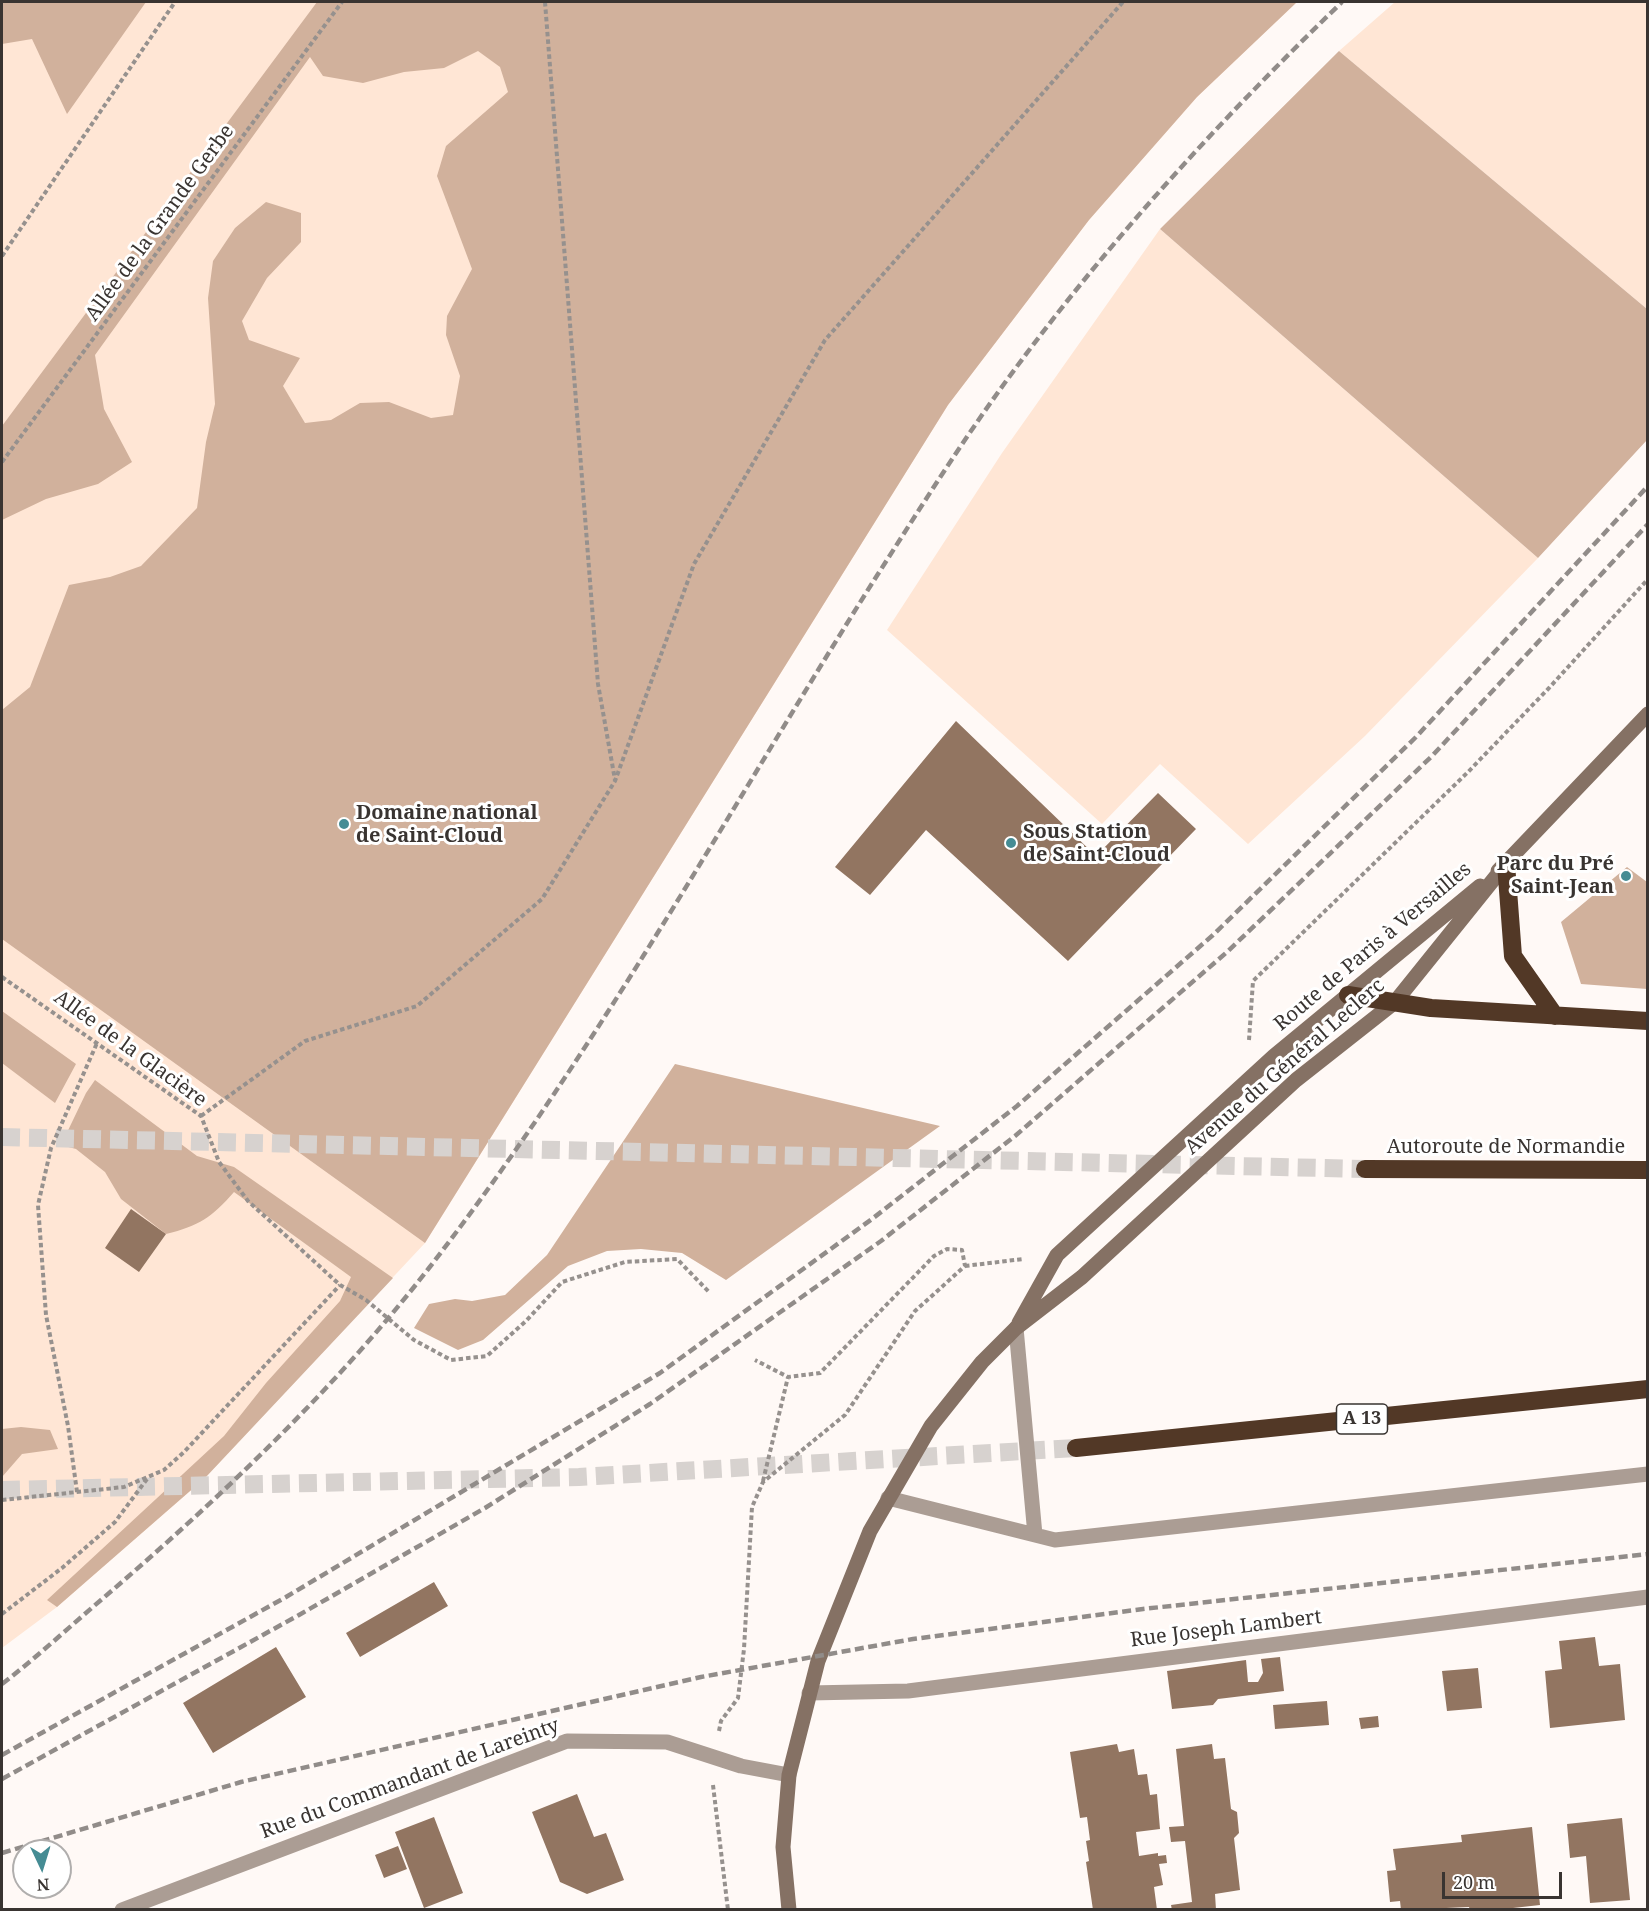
<!DOCTYPE html>
<html>
<head>
<meta charset="utf-8">
<style>
  body { margin:0 }
  #map { position:relative; width:1649px; height:1911px; overflow:hidden; background:#fff9f6; font-family:"Noto Serif",serif }
  canvas { display:block }
  .frame { position:absolute; inset:0; border:3px solid #393431; pointer-events:none }
  .north { position:absolute; left:12px; top:1839px; width:60px; height:60px; box-sizing:border-box; background:#fff; border:2px solid #b0aead; border-radius:50%; rotate:176deg; font-size:16px; font-weight:700; line-height:24px; text-align:center; color:#393431 }
  .north::after { content:''; display:block; margin:auto; width:21px; height:27px; background:#458c94; clip-path:polygon(50% 0,100% 100%,50% 72%,0 100%) }
  .scale { position:absolute; left:1442px; top:1872px; width:120px; height:27px; box-sizing:border-box; border:3px solid #393431; border-top:0; padding-left:8px; font-size:18px; line-height:21px; white-space:nowrap; color:#393431; -webkit-text-stroke:4px #fff; paint-order:stroke }
</style>
</head>
<body>
<div id="map">
<canvas width="1649" height="1911"></canvas>
<div class="frame"></div>
<div class="north">N</div>
<div class="scale">20 m</div>
</div>
<script>
const ctx = document.querySelector('canvas').getContext('2d');
ctx.lineJoin = 'round';
function fill(path, color) {
  ctx.fillStyle = color;
  ctx.fill(path, 'evenodd');
}
function strokePath(path, color, width, dash) {
  ctx.strokeStyle = color;
  ctx.lineWidth = width;
  ctx.lineCap = dash ? 'butt' : 'round';
  ctx.setLineDash(dash || []);
  ctx.stroke(path);
}
function label(font, color, halo, rows, align = 'center') {
  ctx.font = font + ' "Noto Serif",serif';
  ctx.lineWidth = 6;
  ctx.setLineDash([]);
  ctx.textBaseline = 'middle';
  ctx.strokeStyle = halo;
  ctx.fillStyle = color;
  for (const [text, x, y, turn = 0] of rows) {
    ctx.save();
    ctx.translate(x, y);
    ctx.rotate((+turn || 0) * Math.PI / 180);
    ctx.textAlign = isNaN(turn) ? turn : align;
    if (halo) ctx.strokeText(text, 0, 0);
    ctx.fillText(text, 0, 0);
    ctx.restore();
  }
}
fill(new Path2D(`
  M2,2h1295l-100,95 -108,123 -141,185 -523,838 -220,235 -148,129 -55,41z
  M1395,2h252v307l-308,-258z
  M1160,229l378,329 -173,178 -117,108 -88,-80 -58,60 -215,-194 115,-177z`), '#ffe6d5');
fill(new Path2D(`
  M2,2h144l-79,112 -35,-75 -30,5z
  M317,2h980l-100,95 -108,123 -141,185 -523,838 -423,-304v-229l28,-23 39,-102 41,-8 31,-11 56,-58 9,-66 9,-38 -7,-106 5,-37 22,-33 31,-26 35,11v29l-34,36 -25,43 7,19 51,18 -17,28 22,37 26,-3 29,-17 29,-1 42,16 22,-3 7,-39 -14,-41 1,-19 25,-47 -35,-93 9,-30 62,-54 -8,-25 -22,-16 -34,17 -40,4 -41,11 -40,-7 -13,-19 -215,298 9,54 28,53 -34,22 -52,15 -44,21v-94z
  M1339,51l308,258v131l-109,118 -378,-329z
  M1627,867l20,15v107l-66,-5 -20,-62z
  M2,1011l74,53 -21,39 -53,-40z
  M675,1064l265,62 -214,154 -44,-27 -41,-4 -34,2 -39,15 -85,74 -25,10 -44,-22 15,-24 26,-5 17,2 33,-6 42,-40z
  M95,1080l102,76 37,11 159,111 -188,200 -148,129 -10,-7 177,-164 42,-53 74,-82 11,-24 -117,-85c-22,25 -35,34 -68,42l-45,-35 -16,-27 -29,-23 -15,-4 25,-52z
  M21,1427l29,3 8,19 -36,5 -20,23v-48z`), '#d1b19c');
fill(new Path2D(`
  M956,721l140,135 62,-63 38,36 -128,132 -142,-131 -56,65 -35,-28z
  M131,1209l35,25 -27,38 -34,-24z
  M434,1582l14,24 -88,51 -14,-24z
  M1595,1637l4,29 21,-2 5,56 -75,8 -5,-57 17,-2 -3,-28z
  M276,1647l30,50 -93,56 -30,-50z
  M1280,1657l4,34 -66,8 -5,6 -41,4 -5,-38 79,-11 2,22h10l5,-9 -2,-14z
  M1478,1668l4,40 -35,3 -5,-40z
  M1327,1701l2,24 -54,4 -2,-24z
  M1378,1716l1,11 -18,2 -2,-11z
  M1117,1744l2,8 15,-3 4,26 9,-1 3,21 7,-1 3,35 -24,3 3,24 19,-3v3l8,-1 1,8 -8,1 4,21 -9,2 3,23h-64l-7,-48 3,-1 -3,-20 4,-1 -3,-23 -7,1 -10,-66z
  M1212,1744l2,15 11,-1 6,51 6,3 2,21 -5,5 6,52 -25,4 1,16h-44l-1,-5 21,-3 -7,-61 -14,1 -2,-15 15,-1 -8,-77z
  M577,1794l17,43 12,-4 18,47 -37,14 -27,-12 -28,-70z
  M434,1817l29,76 -39,15 -29,-76z
  M1622,1818l8,82 -40,3 -4,-47 -16,2 -3,-34z
  M1532,1827l8,78 -45,5h-25l-1,-3 -68,3 -1,-9 -10,1 -3,-31 9,-1 -3,-21 69,-7 -1,-7z
  M398,1846l9,23 -23,9 -9,-23z`), '#927561');
strokePath(new Path2D(`
  M2,1137l1363,32
  M2,1490l577,-13 497,-29`), '#d7d2cf', 18, [18, 9]);
strokePath(new Path2D(`
  M545,2l53,682 17,96
  M2,256l173,-254
  M2,462l340,-460
  M2,977l199,139 18,46 29,39 92,84 26,15 48,40 37,20 36,-4 39,-35 36,-39 63,-20 52,-3 32,33
  M1249,1040l4,-59 215,-209 81,-84 99,-109
  M201,1116l104,-75 112,-35 125,-107 73,-118 79,-217 131,-224 298,-338
  M965,1266l58,-7
  M763,1481l25,-104
  M77,1492l-9,-66 -22,-111 -8,-110 13,-57 46,-105
  M2,1500l122,-13 40,-17 20,-18 156,-167
  M2,1614l60,-46 53,-46 32,-43
  M719,1731l2,-10 17,-23 6,-49 8,-142 11,-25 82,-67 70,-104 50,-45 -3,-16 -15,-1 -13,7 -114,117 -32,4 -33,-17
  M713,1785l15,125`), '#96918e', 4, [4.5, 3]);
strokePath(new Path2D(`
  M1016,1328l19,207
  M888,1498l167,42 593,-66`), '#ab9d94', 15);
strokePath(new Path2D(`
  M809,1693l99,-2 740,-94
  M122,1910l445,-169 100,1 74,24 48,9`), '#ab9d94', 15);
strokePath(new Path2D(`
  M1498,871l150,-157
  M1019,1323l38,-68 217,-199 206,-170
  M789,1910l-6,-63 6,-72 29,-114 52,-130 61,-105 51,-64 34,-34 66,-51 214,-197 99,-78 111,-138`), '#857164', 15);
strokePath(new Path2D(`
  M1506,864l7,92 42,60
  M1348,995l83,13 217,13
  M1365,1169l283,1
  M1076,1448l572,-59`), '#523826', 18);
strokePath(new Path2D(`
  M2,1684c34,-26 66,-56 99,-84 118,-101 233,-210 328,-332 169,-218 302,-462 449,-694 41,-64 81,-128 126,-190 101,-139 215,-263 338,-382
  M2,1755l284,-158 374,-224 212,-154 145,-113 196,-171 203,-198 232,-251
  M2,1779l297,-164 186,-107 165,-104 231,-163 134,-105 212,-184 205,-196 216,-232
  M2,1853l239,-71 460,-105 212,-38 230,-30 505,-55`), '#918c89', 4.5, [9, 4.5]);
for (const [x, y, r, color] of [
  [344,824,6,"#458c94"],
  [1011,843,6,"#458c94"],
  [1626,876,6,"#458c94"]
]) {
  const dot = new Path2D();
  dot.arc(x, y, r, 0, 2 * Math.PI);
  ctx.fillStyle = color;
  ctx.fill(dot);
  strokePath(dot, '#fff', 2);
}
for (const [x, y, w] of [
  [1362,1419,51]
]) {
  const box = new Path2D();
  box.roundRect(x - w / 2, y - 15, w, 30, 4.5);
  ctx.fillStyle = '#fff';
  ctx.fill(box);
  strokePath(box, '#393431', 1.5);
}
label('bold 18px', '#393431', null, [
  ["A 13",1362,1419]
]);
label('20px', '#393431', '#fff', [
  ["Allée de la Grande Gerbe",160,223,-54],
  ["Route de Paris à Versailles",1373,947,-40],
  ["Allée de la Glacière",130,1049,36],
  ["Avenue du Général Leclerc",1285,1067,-41],
  ["Autoroute de Normandie",1506,1147],
  ["Rue Joseph Lambert",1226,1629,-7],
  ["Rue du Commandant de Lareinty",410,1779,-20]
]);
label('bold 20px', '#393431', '#fff', [
  ["Domaine national",356,813],
  ["de Saint-Cloud",356,836],
  ["Sous Station",1023,832],
  ["de Saint-Cloud",1023,855],
  ["Parc du Pré",1614,864,"right"],
  ["Saint-Jean",1614,887,"right"]
], 'left');
</script>
</body>
</html>
